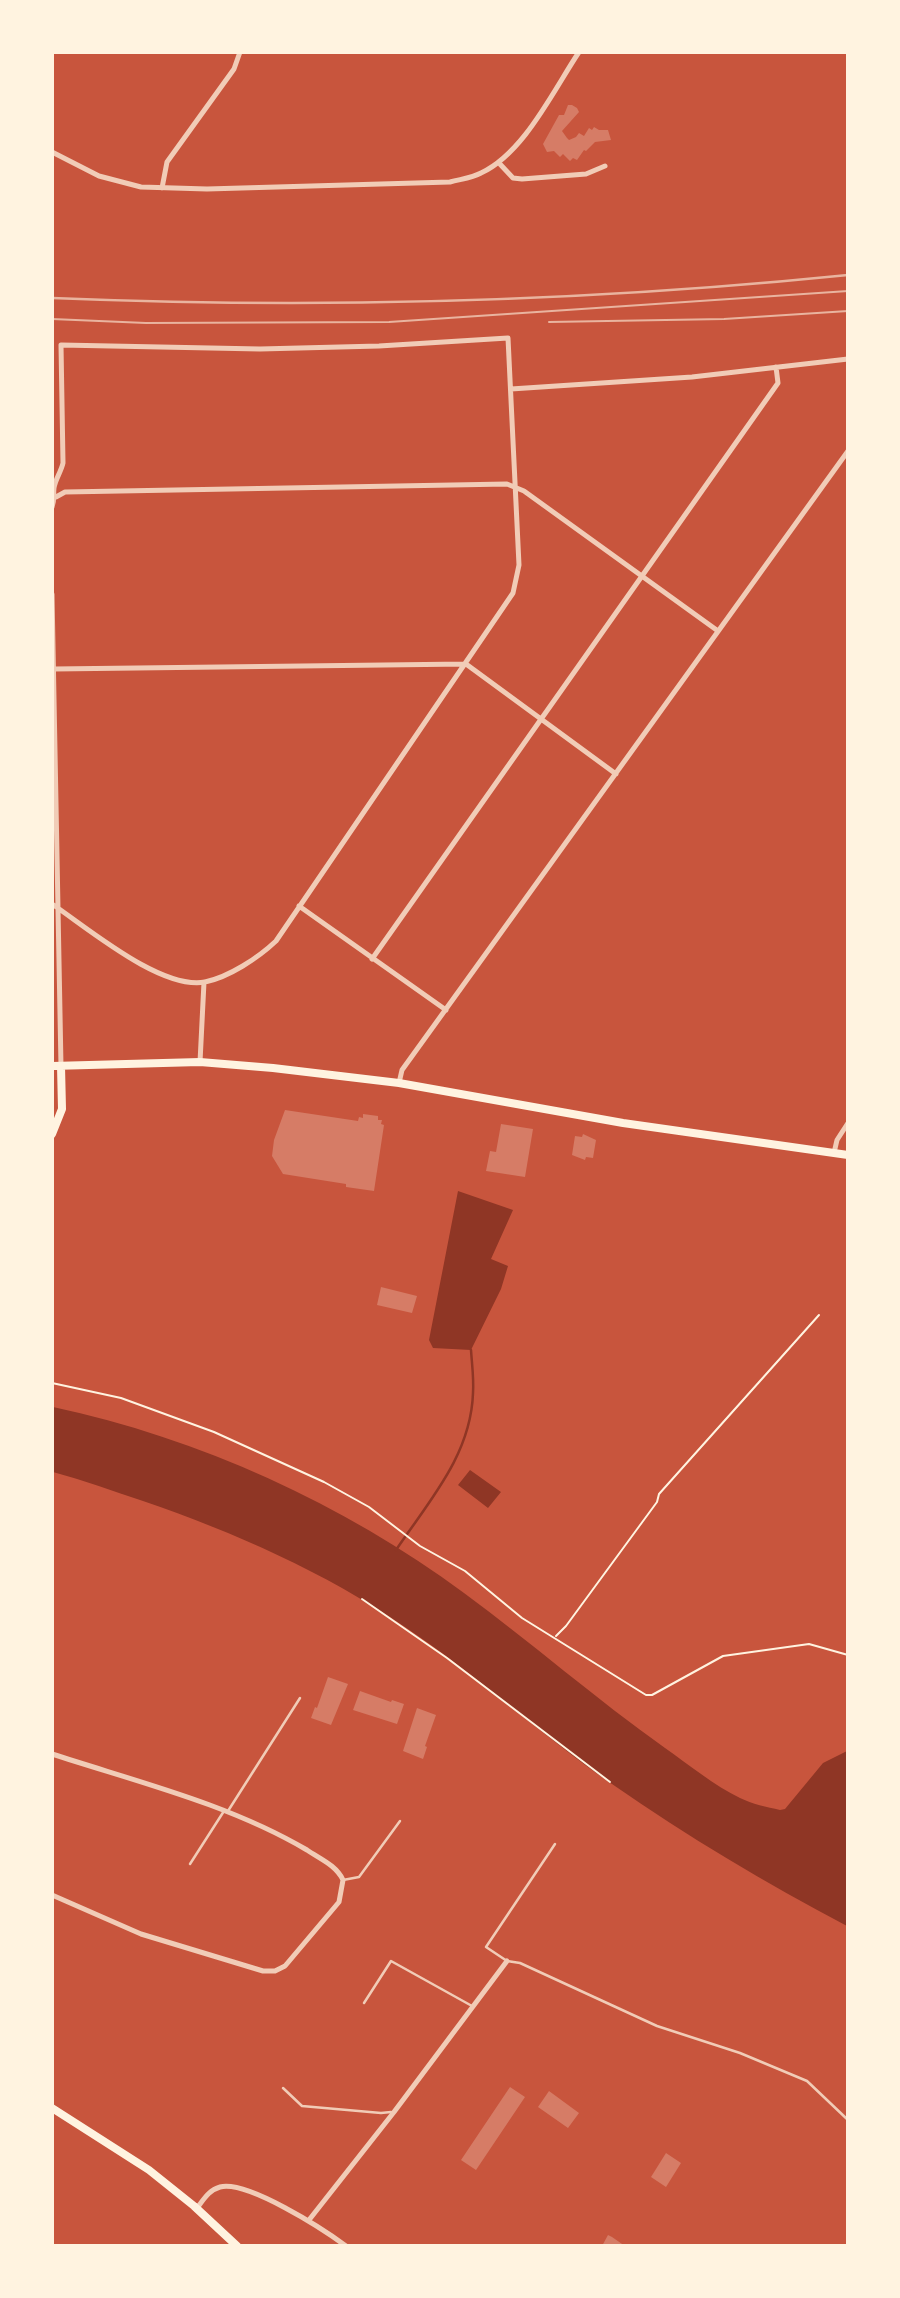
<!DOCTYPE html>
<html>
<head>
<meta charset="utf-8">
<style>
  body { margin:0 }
  #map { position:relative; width:900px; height:2298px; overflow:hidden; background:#c8553d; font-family:Poppins,sans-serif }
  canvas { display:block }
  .frame { position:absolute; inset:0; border:54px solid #fff3e0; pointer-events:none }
</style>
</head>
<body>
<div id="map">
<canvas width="900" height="2298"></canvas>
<div class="frame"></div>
</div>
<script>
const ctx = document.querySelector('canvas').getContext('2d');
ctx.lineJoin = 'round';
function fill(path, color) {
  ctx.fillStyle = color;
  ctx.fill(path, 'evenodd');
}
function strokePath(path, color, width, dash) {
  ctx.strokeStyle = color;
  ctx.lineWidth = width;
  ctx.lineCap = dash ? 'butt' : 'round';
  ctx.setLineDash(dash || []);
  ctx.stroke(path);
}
fill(new Path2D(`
  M458,1191l55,19 -22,49 17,7 -7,23 -30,61 -38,-2 -4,-8z
  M53,1407c146,31 291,97 411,186 68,50 132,106 201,155 23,16 50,38 75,50 12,6 27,9 40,12l5,-1 38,-46 24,-12v175c-81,-43 -159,-89 -235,-142 -71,-49 -135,-109 -207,-157 -81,-55 -169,-94 -262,-126 -30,-10 -60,-21 -90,-29z
  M470,1470l31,22 -13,16 -30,-23z`), '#8f3625');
strokePath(new Path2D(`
  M396,1550c33,-49 75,-95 77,-157 1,-14 -1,-28 -2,-43`), '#8f3625', 2.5);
fill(new Path2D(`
  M568,105h4l5,3 2,4 -17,19 5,7 2,2 7,-3 3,-4 5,3 5,-8 3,2 2,-3 5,3h9l3,10 -16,2 -9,9 -2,-1 -7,10 -4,-2 -3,3 -7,-7 -3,3 -6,-6 -7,1 -4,-8 16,-29h5z
  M285,1110l73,11 1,-4 4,1v-4l15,2v4h4l-1,4 3,1 -10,66 -28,-4v-3l-63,-10 -11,-18 2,-16z
  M501,1124l32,5 -8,48 -39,-6 4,-20 6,1z
  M583,1134l13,6 -3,18 -7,-1 -1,3 -13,-5 3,-19 7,1z
  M381,1287l36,9 -5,17 -35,-8z
  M328,1677l20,7 -17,41 -20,-7 4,-11 2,1z
  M360,1691l31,11 1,-2 12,4 -7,20 -44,-14z
  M417,1708l19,7 -11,31 2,1 -4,12 -20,-8z
  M510,2087l15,10 -49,73 -15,-10z
  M549,2091l30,22 -11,15 -30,-21z
  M666,2153l15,10 -15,24 -15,-10z
  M608,2235l4,2 13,9h-23z`), '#d67c66');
strokePath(new Path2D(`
  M52,1383l69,15 93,34 110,50 45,25 51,39 45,25 57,47 124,77h6l71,-39 86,-12 39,11
  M362,1599l85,59 163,124
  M556,1636l10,-10 91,-124 2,-8 160,-179`), '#fff3e0', 2);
strokePath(new Path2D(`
  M228,1811l72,-113
  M555,1844l-69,103 21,14 13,2 137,63 83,27 67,28 41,39
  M190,1864l34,-53
  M343,1880l16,-3 41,-56
  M364,2003l27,-42 81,45
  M283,2088l19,18 79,7 10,-1`), '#f1ccb7', 2.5);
strokePath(new Path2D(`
  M52,152l47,24 42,11 66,2 243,-7c11,-3 22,-4 31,-9 43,-20 72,-82 98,-121
  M499,163l14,15 9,1 64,-5 19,-8
  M162,188l5,-26 67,-93 6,-17
  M511,389l181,-12 156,-18
  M56,497l9,-5 442,-8 17,7 194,140
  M52,507c3,-8 1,-12 2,-19 1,-8 7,-16 9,-25l-2,-118 199,4 119,-3 129,-8 11,227 -6,28 -237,348c-18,17 -47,36 -71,41 -44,8 -116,-53 -153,-78
  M52,594l9,472
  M54,669l412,-5 150,110
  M299,906l147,104
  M372,959l406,-576 -2,-16
  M200,1062l4,-80
  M399,1083l3,-13 446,-619
  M834,1153l3,-13 11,-17
  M52,1754c86,28 177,50 255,96 13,9 29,15 36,30l-4,22 -54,64 -10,5h-12l-122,-37 -89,-39
  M197,2208c7,-9 12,-18 23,-21 27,-7 103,42 126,59
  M309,2220l85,-108 113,-151`), '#f1ccb7', 5);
strokePath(new Path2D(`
  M52,1066l148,-4 73,6 126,15 224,40 225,32
  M52,1134l10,-25 -1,-43
  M52,2108l97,62 45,36 43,40`), '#fff3e0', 8);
strokePath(new Path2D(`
  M52,319l94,4 243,-1 459,-31
  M549,322l175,-3 124,-8`), '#e9b49f', 2);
strokePath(new Path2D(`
  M52,298c266,11 531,4 796,-23`), '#e9b49f', 2.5);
</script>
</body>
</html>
